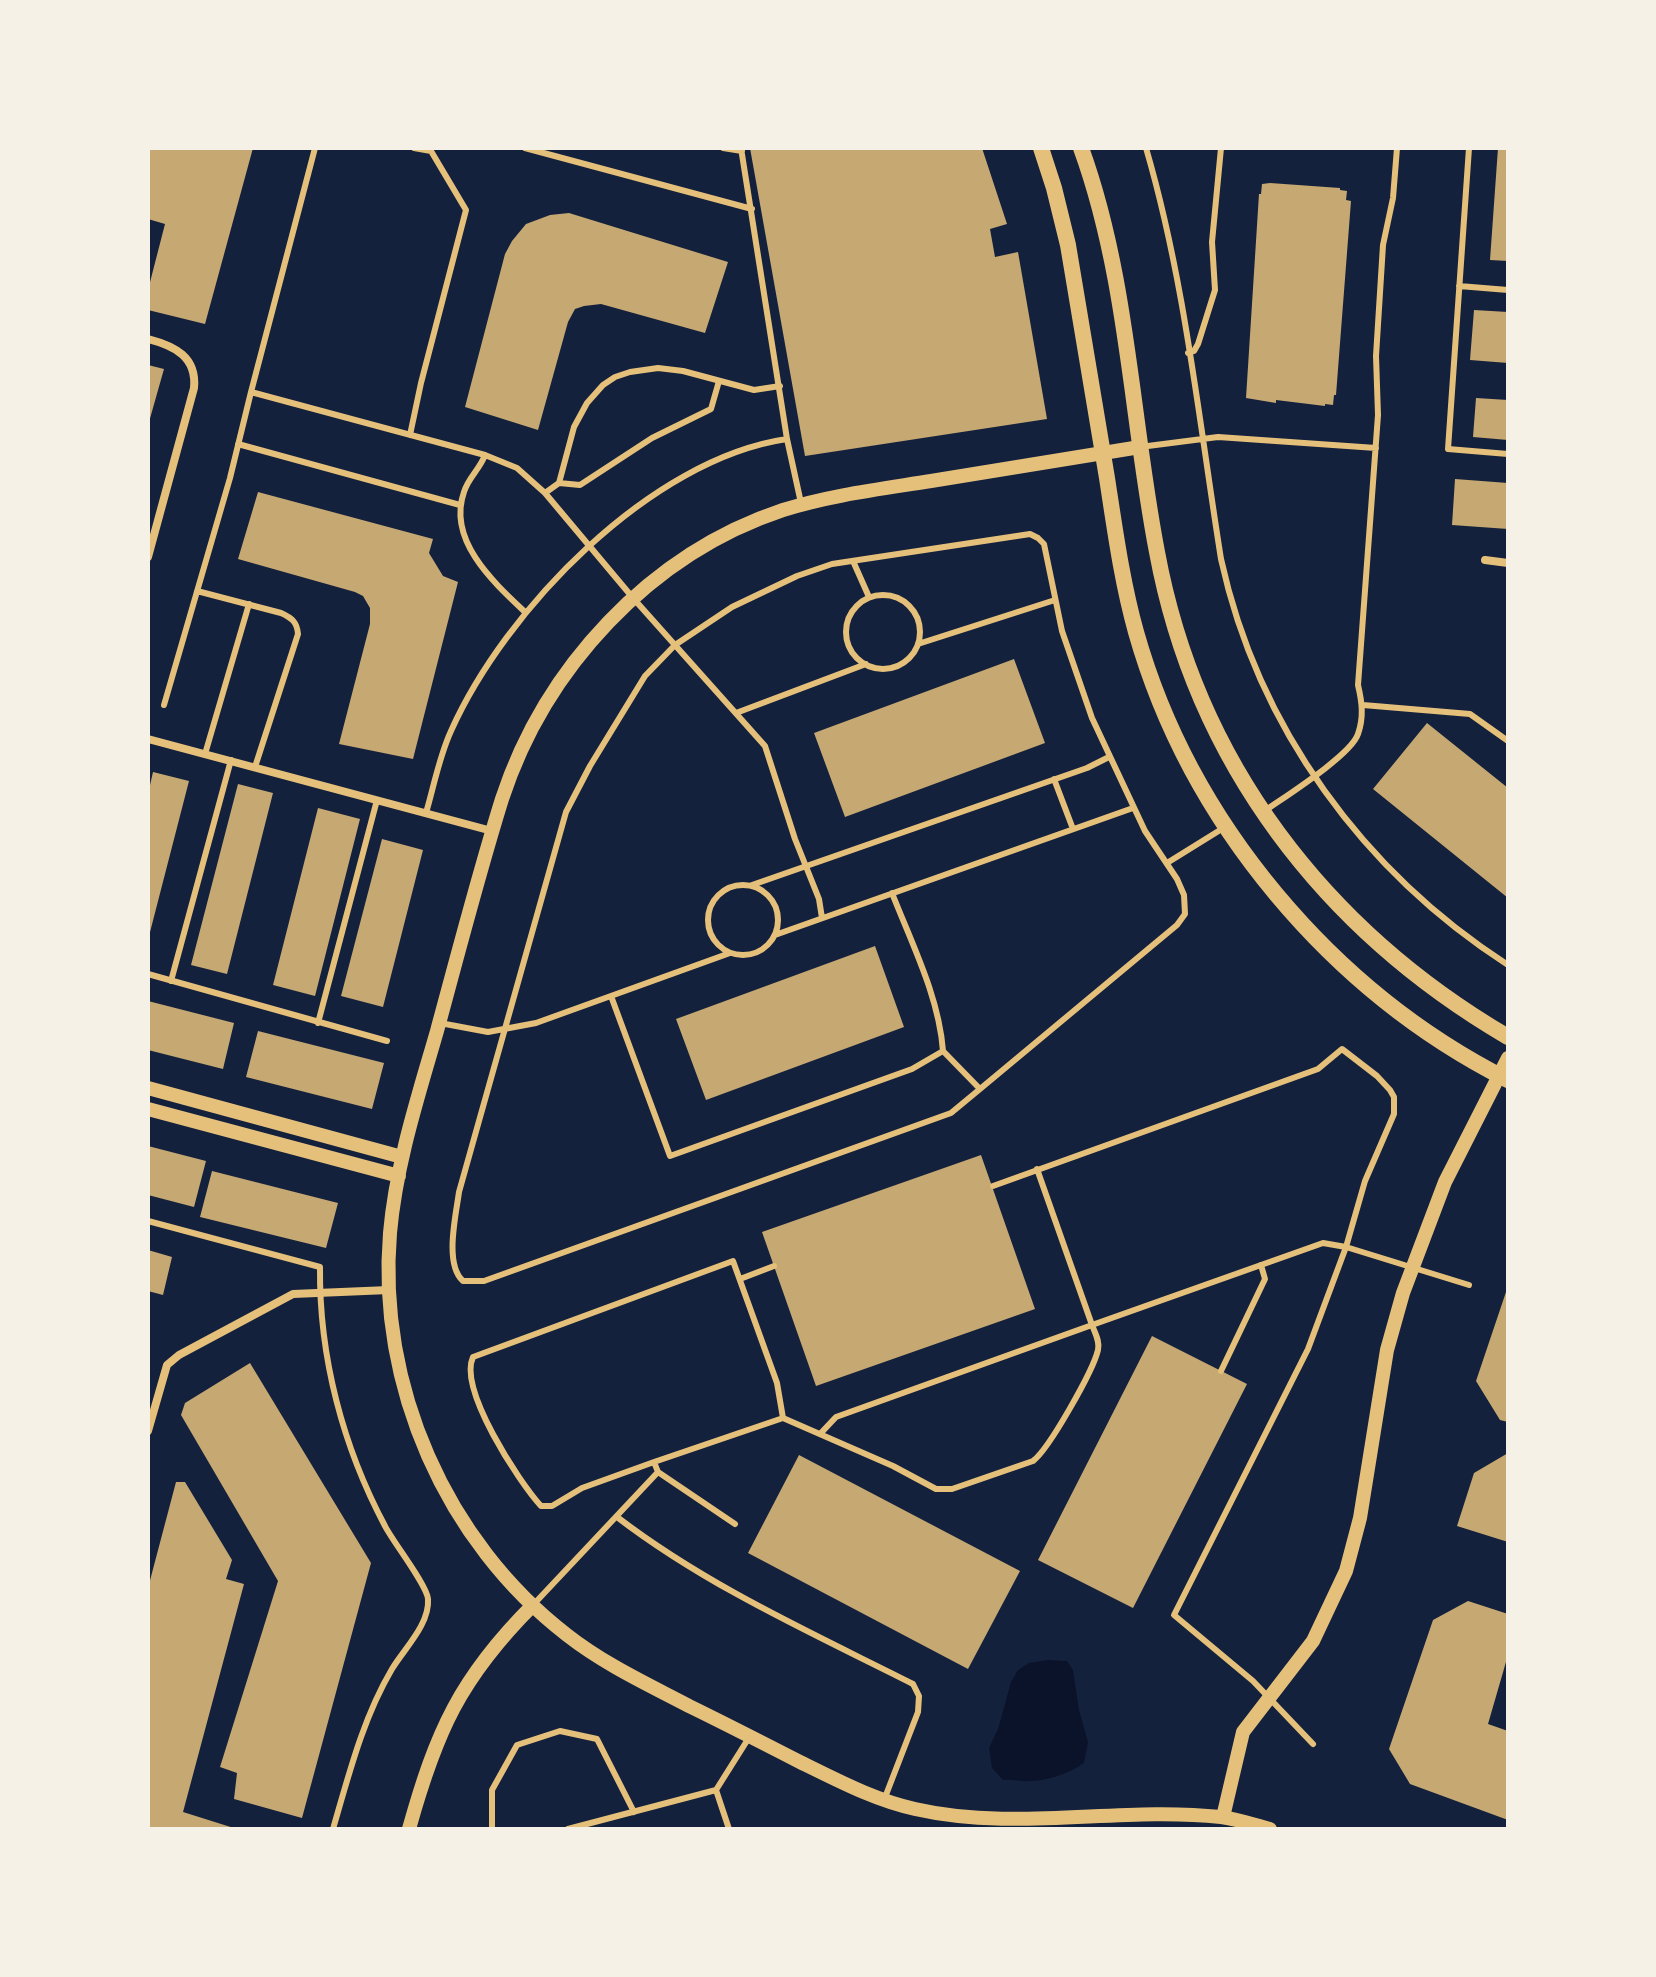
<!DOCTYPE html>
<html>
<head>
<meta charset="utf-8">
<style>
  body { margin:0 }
  #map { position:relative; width:1656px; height:1977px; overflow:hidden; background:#14213d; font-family:Helvetica,sans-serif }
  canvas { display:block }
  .frame { position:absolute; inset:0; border:150px solid #f6f1e7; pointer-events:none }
</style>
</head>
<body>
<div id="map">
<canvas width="1656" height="1977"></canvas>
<div class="frame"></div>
</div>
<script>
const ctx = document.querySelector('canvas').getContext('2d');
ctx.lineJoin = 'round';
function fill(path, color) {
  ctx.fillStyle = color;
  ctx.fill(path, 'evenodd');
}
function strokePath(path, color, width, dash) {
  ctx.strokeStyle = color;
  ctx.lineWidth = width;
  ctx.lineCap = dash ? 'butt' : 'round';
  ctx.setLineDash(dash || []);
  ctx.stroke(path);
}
fill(new Path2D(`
  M1048,1660l19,1 6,9 6,40 9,32 -4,21c-14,10 -36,18 -55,18 -8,1 -17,-2 -26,-1l-11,-12 -3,-20 9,-19 13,-47 7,-12 11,-7z`), '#0b132b');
fill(new Path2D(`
  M148,148h105l-48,176 -57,-14v-20l17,-66 -17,-5z
  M750,148h232l25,76 -17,5 5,28 23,-5 29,167 -242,37z
  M1498,148h10v113l-18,-1z
  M1270,183l70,5v2l7,1 -1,9 5,1 -15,194h-2l-1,10 -8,-1v2l-49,-6v3l-30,-5 13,-204h2l1,-10z
  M569,213l159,49 -23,71 -104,-29 -17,2 -9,3 -7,13 -30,108 -73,-23 40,-153 7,-13 14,-17 24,-9z
  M1474,310l34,2v51l-38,-3z
  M148,365l16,4 -15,53h-1z
  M1476,398l32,2v40l-35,-3z
  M1455,479l53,4v46l-56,-4z
  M258,492l175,47 -4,14 14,23 15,6 -45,177 -74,-15 31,-120v-16l-7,-12 -8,-4 -117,-33z
  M1014,659l31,84 -200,74 -31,-84z
  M1427,723l81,65v110l-135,-109z
  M153,772l36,9 -40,155 -1,-142z
  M238,784l35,9 -46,181 -36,-9z
  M318,808l42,11 -45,177 -42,-11z
  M382,839l41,11 -40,157 -42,-11z
  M875,946l29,81 -198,73 -30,-81z
  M148,1001l86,22 -11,46 -75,-19z
  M258,1031l126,32 -12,46 -126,-32z
  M148,1146l58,15 -12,46 -46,-12z
  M981,1155l54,154 -219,77 -54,-154z
  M212,1171l126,32 -12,45 -126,-31z
  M148,1250l24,7 -9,38 -15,-4z
  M1507,1289h1v133l-8,-2 -24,-39z
  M1152,1336l95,48 -114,224 -95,-48z
  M250,1363l121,200 -69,255 -68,-19 3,-26 -17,-6 58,-186 -97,-166 4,-12z
  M1508,1453v89l-51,-16 17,-53z
  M799,1455l221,116 -52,98 -220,-116z
  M176,1482h9l47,78 -6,19 18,5 -61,228 54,17h-89v-241z
  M1468,1601l40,13v41l-20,69 20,7v89l-98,-36 -21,-35 44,-129z`), '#c6a872');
strokePath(new Path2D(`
  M315,148l-64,244 234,63
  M525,148l227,61
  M723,148l19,3
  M741,148l46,291 14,64
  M1146,148c39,133 53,274 75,411 37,169 143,313 287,406
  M1469,148l-21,301 60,5
  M1459,286l49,4
  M1188,353l6,-2 4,-7 17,-54 -3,-48 9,-94
  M410,435l11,-52 45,-173 -35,-59 -17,-3
  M238,444l222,61
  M1140,447l78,-10 158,11
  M559,483l21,2 72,-47 59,-29 8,-28
  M545,493l14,-10 15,-56 13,-24 16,-18 12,-8 15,-5 28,-4 25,3 71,19 26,-4
  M853,561l16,36
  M197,591l84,22c11,5 16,9 17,21l-43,133
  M846 632a37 37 0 1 1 74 0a37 37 0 1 1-74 0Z
  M525,612c-32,-30 -78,-72 -61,-120 4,-14 16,-23 21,-37l32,13 28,25 88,105 132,148 30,93 24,60 3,19
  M918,644l137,-44
  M164,705l66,-227 21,-86
  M1363,705l107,9 38,27
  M736,713l130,-49
  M205,754l44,-150
  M1054,779l19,50
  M1266,810c20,-14 85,-55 92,-76 6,-17 4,-32 0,-49l20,-270 -2,-59 7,-111 10,-47 4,-50
  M426,813c8,-27 13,-56 25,-82 54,-121 199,-272 336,-292
  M1167,863l58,-36
  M708 920a35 35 0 1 1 70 0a35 35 0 1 1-70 0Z
  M752,885l335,-117 22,-11
  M775,935l358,-127
  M148,974l239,67
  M171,981l60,-221
  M611,996l59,160 242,-87 31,-18c-4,-54 -31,-107 -51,-158
  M318,1023l59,-223
  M440,1023l48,9 48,-9 194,-70
  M943,1051l37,38 197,-164 8,-11 -1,-19 -7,-16 -32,-48 -53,-113 -30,-87 -18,-87 -6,-6 -8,-4 -198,30 -35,12 -65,31 -57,38 -30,31 -55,90 -24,46 -107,380c-3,23 -15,72 4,89h21l467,-168 29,-24
  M1037,1169l55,156 231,-82 23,4 123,38
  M993,1186l325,-117 24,-20 35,27 13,14 4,7v17l-29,67 -19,66 -38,102 -134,266 79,66 60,63
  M148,1221l172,46c-1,90 23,180 65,259 8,16 42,59 43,73 2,25 -24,50 -36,70 -29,49 -43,105 -59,160
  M740,1279l34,-13
  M1221,1371l44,-92 -4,-14
  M654,1462l-72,26 -30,18h-11c-22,-24 -83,-117 -68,-149l260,-96 44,122 6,35
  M658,1472l77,52
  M617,1517c90,69 195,116 296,167l6,12 -1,16 -34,88
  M533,1605l125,-133 -4,-10 129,-44 110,48 43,23h16l81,-28c16,-12 60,-90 65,-111 2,-9 -3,-17 -6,-25l-256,92 -15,16
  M716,1790l13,39
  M492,1829v-39l25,-45 43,-14 37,8 37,73
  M568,1829l148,-39 34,-54`), '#e5c07b', 6);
strokePath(new Path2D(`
  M148,339c27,7 49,18 46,49l-46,169
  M1485,560l23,3
  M148,739l344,92
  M148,1431l19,-66 12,-10 114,-61 96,-4`), '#e5c07b', 8);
strokePath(new Path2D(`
  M1140,447c-70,11 -139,23 -209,34 -50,8 -100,14 -148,29 -133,44 -238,158 -281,289 -24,77 -44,155 -65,232 -19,66 -41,133 -47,202 -13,152 56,309 177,402 37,29 80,49 122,71 37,18 74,37 111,56 37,18 74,38 115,47 101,23 204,-3 306,8 16,2 33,8 49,12
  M148,1088l254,69
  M148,1109l251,67
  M1223,1817l20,-85 70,-91 33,-70 14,-53 27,-168 16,-57 42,-111 63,-124
  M409,1829c27,-97 51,-151 124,-224`), '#e5c07b', 14);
strokePath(new Path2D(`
  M1041,148l13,40 14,57c13,78 26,155 39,233 8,52 15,104 29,154 54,191 196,359 372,448
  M1081,148c47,129 50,270 76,404 39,211 168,378 351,485`), '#e5c07b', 16);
</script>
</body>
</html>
